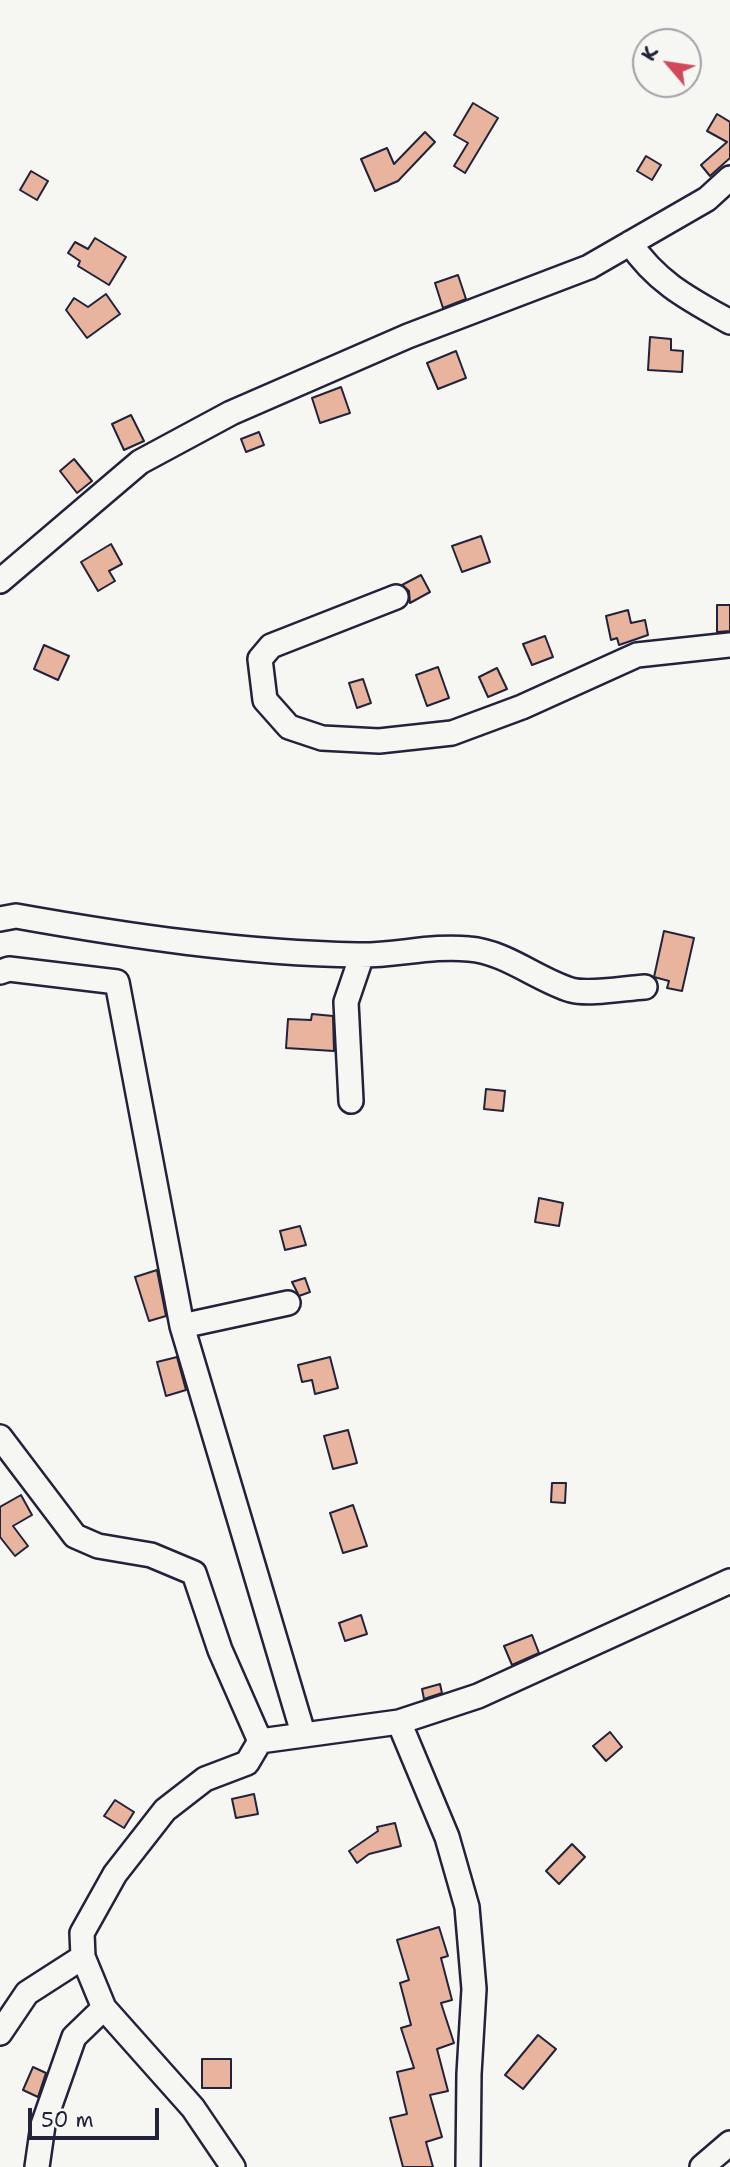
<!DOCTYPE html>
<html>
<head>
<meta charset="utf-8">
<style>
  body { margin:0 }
  #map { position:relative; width:730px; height:2167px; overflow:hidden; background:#f6f6f2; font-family:"Shantell Sans",sans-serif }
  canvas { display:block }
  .north { position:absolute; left:632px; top:28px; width:70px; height:70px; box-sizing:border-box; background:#f6f6f2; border:2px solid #a1a1a9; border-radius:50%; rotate:299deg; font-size:19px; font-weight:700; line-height:28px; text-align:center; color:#22223b }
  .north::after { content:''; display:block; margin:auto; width:24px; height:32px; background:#d1495b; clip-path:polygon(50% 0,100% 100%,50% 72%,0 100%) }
  .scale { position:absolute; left:28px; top:2108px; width:131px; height:32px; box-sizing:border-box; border:4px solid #22223b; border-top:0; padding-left:9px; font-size:21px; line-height:24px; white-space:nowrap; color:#22223b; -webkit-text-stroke:5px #f6f6f2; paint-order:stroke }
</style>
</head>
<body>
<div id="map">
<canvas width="730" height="2167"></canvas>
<div class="north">K</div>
<div class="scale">50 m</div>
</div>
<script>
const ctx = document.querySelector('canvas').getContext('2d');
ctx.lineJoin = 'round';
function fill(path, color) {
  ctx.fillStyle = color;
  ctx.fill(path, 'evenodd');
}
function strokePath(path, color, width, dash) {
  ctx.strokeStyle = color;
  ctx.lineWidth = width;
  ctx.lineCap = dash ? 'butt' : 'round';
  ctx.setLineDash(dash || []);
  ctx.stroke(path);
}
const building = new Path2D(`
  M473,103l25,15 -33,55 -11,-7 14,-23 -14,-8z
  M717,114l13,8v36l-20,18 -9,-11 26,-23 -20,-11z
  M425,132l10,10 -37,39 -23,10 -14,-32 26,-11 7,16z
  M646,156l15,9 -9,15 -15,-9z
  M31,171l17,10 -11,19 -17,-10z
  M95,238l31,19 -17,28 -31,-19 2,-5 -12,-8 7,-11 13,7z
  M458,275l8,24 -23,9 -8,-25z
  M106,294l14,20 -33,24 -21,-28 8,-12 14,9z
  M650,337l21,2v11l12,1 -1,21 -34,-2z
  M456,351l10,27 -28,11 -11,-26z
  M341,387l9,26 -30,10 -8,-25z
  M131,415l13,26 -20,9 -12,-26z
  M259,432l5,13 -18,7 -5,-13z
  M74,459l18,22 -15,12 -17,-22z
  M481,536l9,26 -28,10 -10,-26z
  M111,544l11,20 -13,7 6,10 -17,10 -17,-29z
  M421,575l9,17 -20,11 -1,-12 -7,-6z
  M717,605h13v26l-13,1z
  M628,610l3,13 14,-3 3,15 -29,10 -2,-7 -6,2 -5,-24z
  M545,636l8,21 -21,8 -9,-21z
  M44,645l25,11 -11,24 -24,-11z
  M438,667l11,31 -22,8 -11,-31z
  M497,668l10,21 -19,8 -9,-20z
  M363,679l8,24 -14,5 -8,-25z
  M664,931l30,7 -12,53 -15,-3 2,-7 -15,-4z
  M312,1014l21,2 1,35 -48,-3 2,-29 23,1z
  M486,1089l19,2 -2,20 -19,-2z
  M539,1198l24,5 -4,23 -24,-4z
  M300,1226l6,19 -21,5 -5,-19z
  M157,1270l9,46 -17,5 -14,-44z
  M305,1278l5,14 -11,4 -7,-14z
  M177,1357l9,33 -20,6 -9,-34z
  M330,1357l8,31 -23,6 -3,-14 -10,2 -4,-17z
  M348,1430l9,33 -24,6 -9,-33z
  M552,1483h14l-1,20 -14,-1z
  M21,1495l11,20 -19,11 15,20 -13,10 -15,-19v-30z
  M353,1505l14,41 -24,7 -13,-40z
  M361,1615l6,19 -22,7 -6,-18z
  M532,1635l7,18 -27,12 -8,-19z
  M440,1684l2,9 -18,6 -2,-10z
  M610,1732l12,15 -16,14 -13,-15z
  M254,1794l4,20 -22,4 -4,-19z
  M115,1800l19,12 -10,16 -20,-12z
  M395,1823l6,23 -32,8 -12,9 -8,-12 29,-20 -1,-4z
  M572,1844l13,13 -26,27 -13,-13z
  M439,1927l9,29 -7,2 11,42 -11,3 13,40 -17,6 11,42 -18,4 12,42 -16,5 7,25h-30l-13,-49 17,-4 -10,-42 17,-4 -13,-40 10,-3 -11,-42 9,-3 -12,-40z
  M538,2035l18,14 -33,40 -18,-14z
  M202,2059h29v29h-29z
  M33,2067l13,6 -8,24 -15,-7z`);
fill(building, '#e9b49d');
strokePath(building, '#22223b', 2);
const minor = new Path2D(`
  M630,243c27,40 59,56 100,79
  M0,581l140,-119 91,-49 177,-77 181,-69 118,-68 23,-21
  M396,597l-125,49 -11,13 5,41 24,27 33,11 57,3 73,-8 70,-26 115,-52 93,-10
  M0,919l16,-3c112,20 228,37 342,39 37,1 73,-10 111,-6 37,3 67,30 102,41 18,5 55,-2 74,-3
  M0,972l9,-3 108,13 65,344 121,407
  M351,1101l-5,-99 16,-47
  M182,1326l106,-23
  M0,1437l75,99 23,10 53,9 43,18 26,77 40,91
  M399,1722l48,115 20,70 7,82 -5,85 -1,93
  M0,2033l27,-40 56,-36
  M37,2167l6,-42 31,-88 30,-29
  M233,2167l-40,-59 -89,-100 -21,-51 -1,-24 33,-59 50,-64 40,-31 42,-16 13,-22 139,-19 79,-26 252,-115
  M702,2167l28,-24`);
strokePath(minor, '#22223b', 28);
strokePath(minor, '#f6f6f2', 23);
</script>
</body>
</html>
